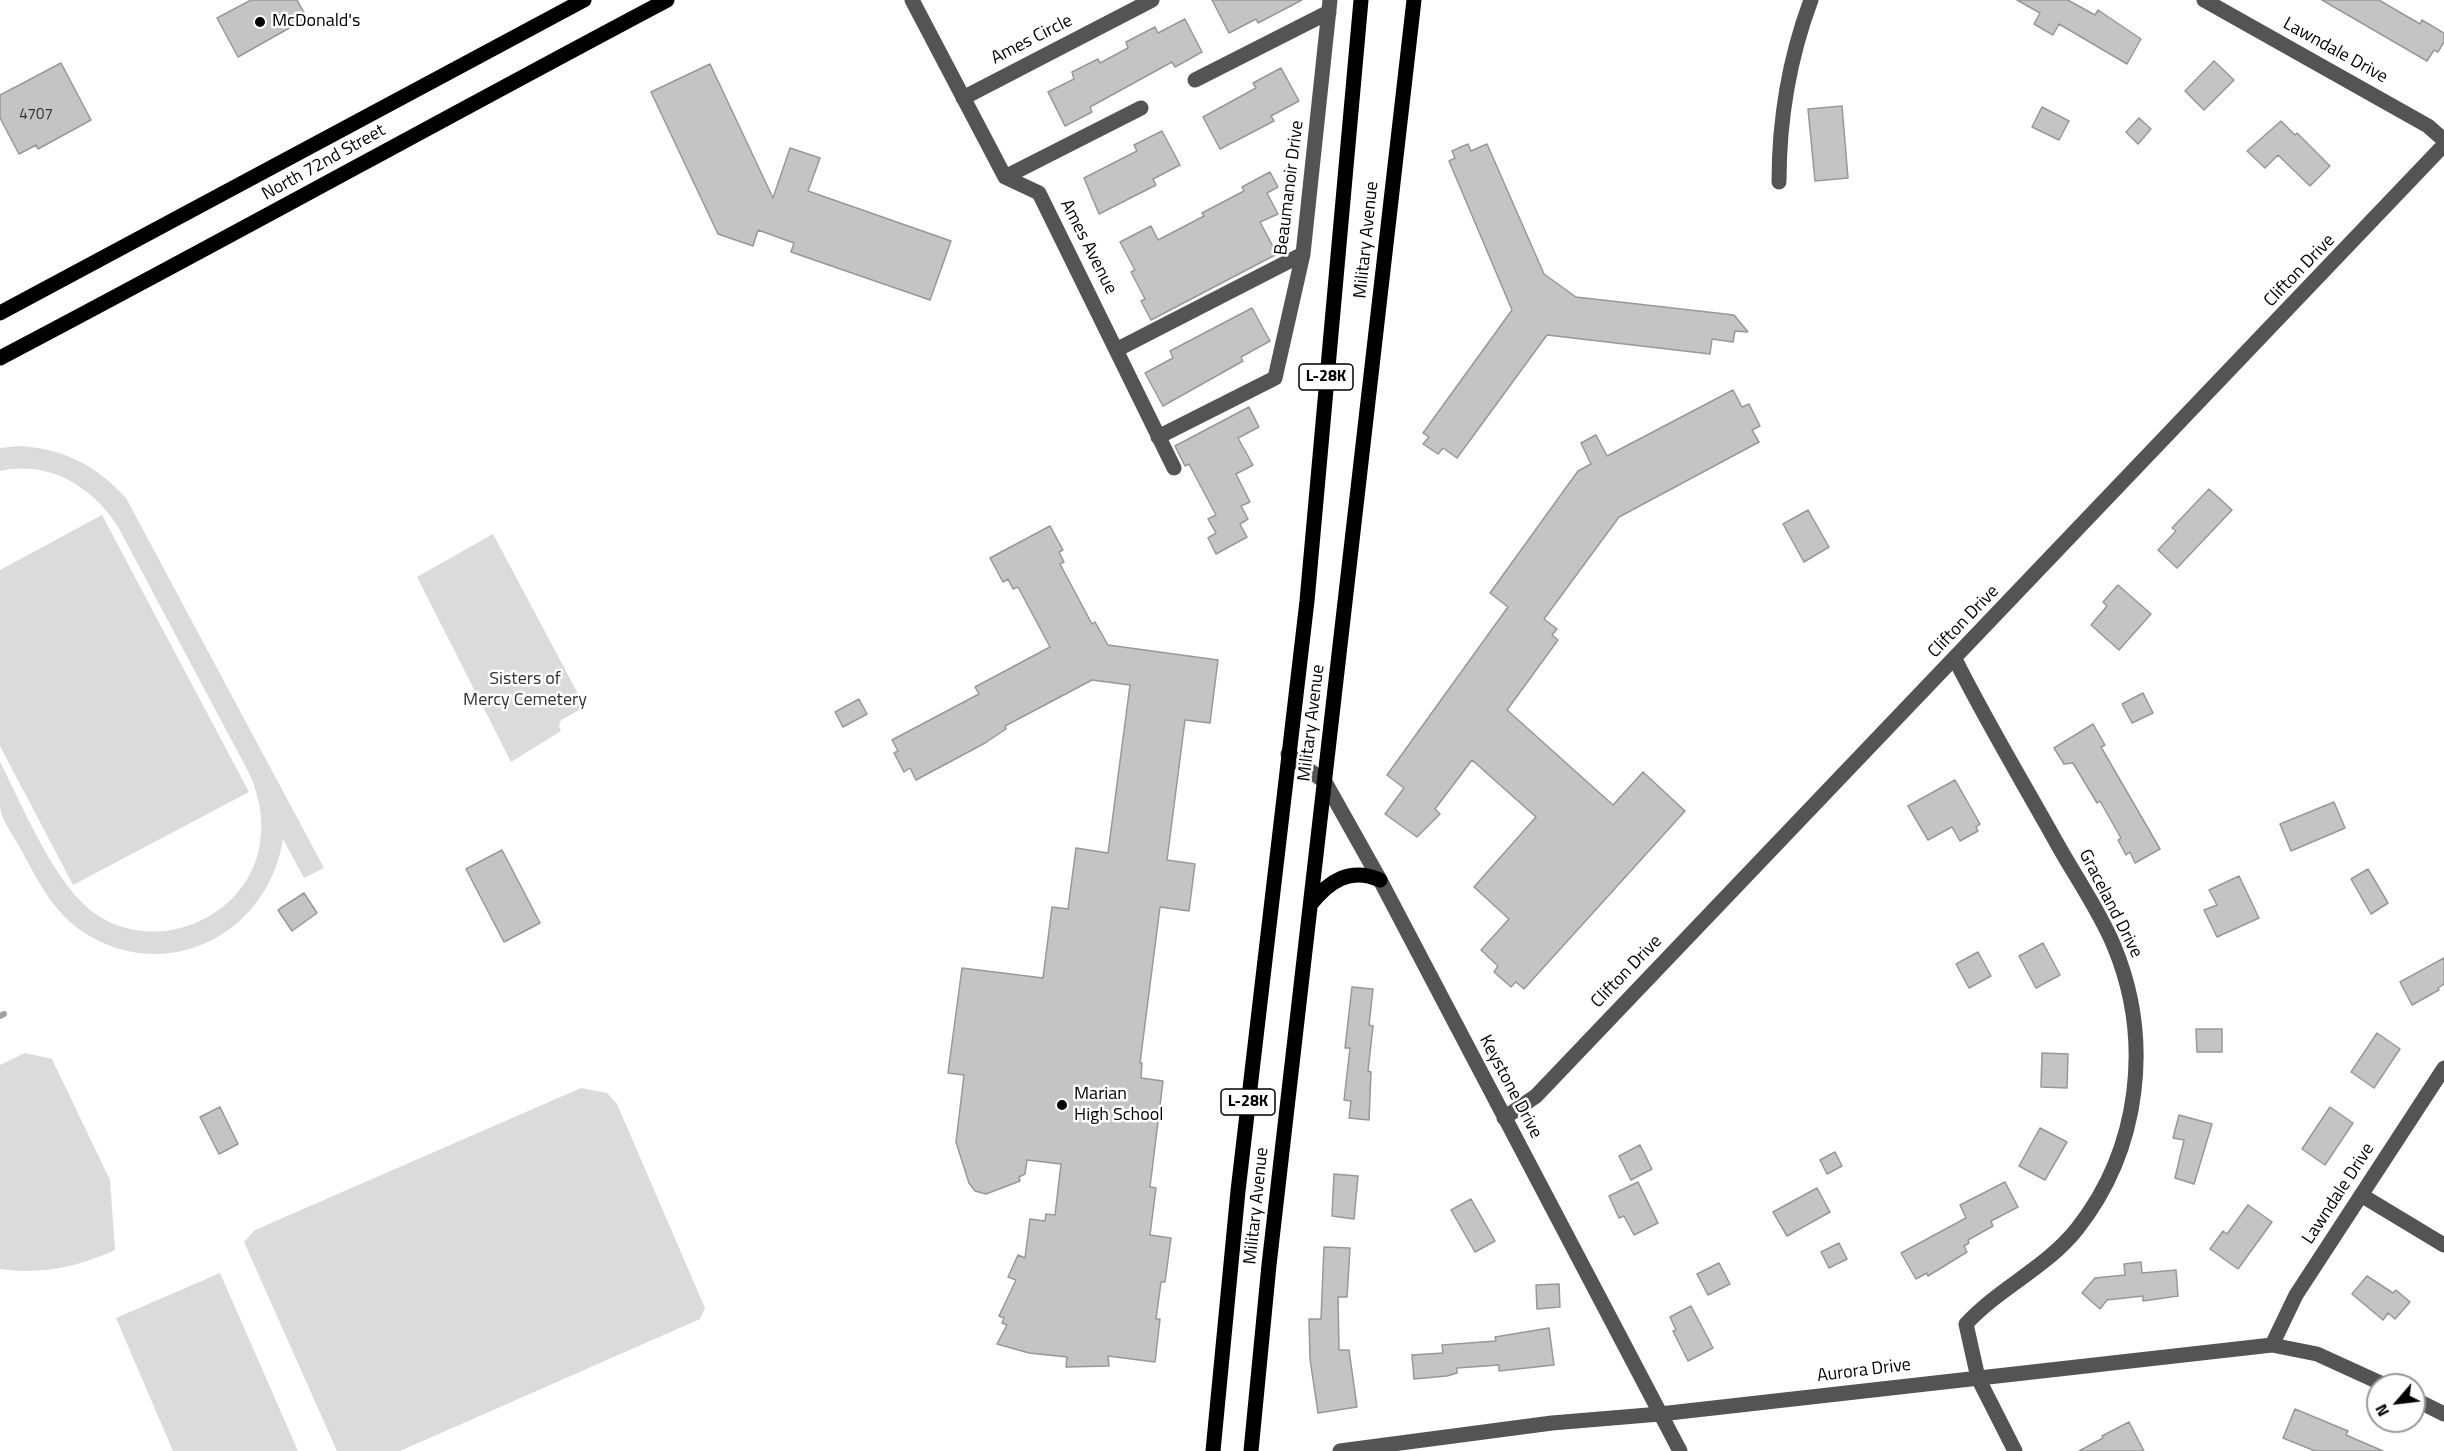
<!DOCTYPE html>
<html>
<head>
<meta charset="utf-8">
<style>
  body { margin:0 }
  #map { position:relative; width:2444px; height:1451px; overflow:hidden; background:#fff; font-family:"Titillium Web",sans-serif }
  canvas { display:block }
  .north { position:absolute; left:2366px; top:1373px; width:60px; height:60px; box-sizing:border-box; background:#fff; border:2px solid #999; border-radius:50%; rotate:242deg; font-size:16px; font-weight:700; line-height:24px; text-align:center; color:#000 }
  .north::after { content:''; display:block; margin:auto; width:21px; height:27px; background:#000; clip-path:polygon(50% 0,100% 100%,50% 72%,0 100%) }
</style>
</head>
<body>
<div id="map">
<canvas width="2444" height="1451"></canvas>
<div class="north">N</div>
</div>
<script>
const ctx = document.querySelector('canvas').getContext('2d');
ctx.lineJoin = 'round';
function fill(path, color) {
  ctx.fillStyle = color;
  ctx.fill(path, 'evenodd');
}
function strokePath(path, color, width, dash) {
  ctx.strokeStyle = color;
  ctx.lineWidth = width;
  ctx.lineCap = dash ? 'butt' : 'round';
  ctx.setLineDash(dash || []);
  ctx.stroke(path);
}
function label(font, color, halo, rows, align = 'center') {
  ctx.font = font + ' "Titillium Web",sans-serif';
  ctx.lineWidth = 5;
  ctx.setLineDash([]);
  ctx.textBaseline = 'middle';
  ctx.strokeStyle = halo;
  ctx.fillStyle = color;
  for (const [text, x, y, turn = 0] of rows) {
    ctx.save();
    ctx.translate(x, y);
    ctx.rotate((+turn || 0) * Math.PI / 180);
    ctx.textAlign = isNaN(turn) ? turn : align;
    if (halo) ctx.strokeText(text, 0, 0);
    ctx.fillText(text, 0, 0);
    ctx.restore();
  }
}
fill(new Path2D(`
  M20,446c44,3 76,19 106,52l198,370 -20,10 -21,-39c-15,96 -117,147 -200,93 -28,-19 -43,-47 -58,-75 -7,-15 -22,-33 -25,-49 0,-14 0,-31 0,-46 24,46 55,125 97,153 62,41 152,2 163,-72 4,-25 -1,-47 -11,-70l-132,-248c-26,-39 -68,-65 -117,-54v-23z
  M102,515l147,277 -176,93 -73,-139v-176z
  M493,534l92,173 -24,13 -2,6 2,5 -50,31 -94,-185z
  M25,1053l27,6 58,121 5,70c-38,17 -73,25 -115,19v-204z
  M581,1088l26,5 10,11 88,204 -5,11 -300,132h-63l-93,-209 11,-12z
  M220,1273l78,178h-125l-57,-133z`), '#dbdbdb');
strokePath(new Path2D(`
  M0,1016l4,-2`), '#a2a2a2', 6);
const building = new Path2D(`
  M251,0h46l10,18 -69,39 -21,-39z
  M1212,0h90l-44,23 -2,-4 -27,14z
  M2017,0h51l27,15 3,-5 43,29 -14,25 -68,-40 -6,11 -19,-11 6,-11z
  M2322,0h57l41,24 2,-4 22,13v9l-6,10 -4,-2 -7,11z
  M1185,19l17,33 -27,15 -3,-5 -82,45 2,5 -27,14 -17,-34 26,-13 -2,-7 26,-13 2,4 28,-15 -2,-6 29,-15 3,6z
  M2214,61l20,19 -30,30 -19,-19z
  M61,63l30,57 -53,29 -2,-4 -17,9 -19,-36v-23z
  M710,64l63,134 17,-50 30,10 -12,33 143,50 -21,59 -139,-48 3,-9 -36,-13 -5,16 -35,-12 -67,-142z
  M1281,68l18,33 -28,15 3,5 -54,28 -17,-32 53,-29 -3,-5z
  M1842,106l6,72 -33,3 -7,-72z
  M2042,107l27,14 -10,19 -27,-13z
  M2139,118l12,11 -13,15 -12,-12z
  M2281,121l14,14 2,-2 33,33 -20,20 -32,-31 -13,13 -18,-17z
  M1162,131l18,34 -27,14 3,6 -57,29 -15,-36 53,-27 -3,-6z
  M1468,144l3,7 16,-7 57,130 32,23 158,18 14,17 -13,-1 -2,11 -21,-3 -2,15 -163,-19 -90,123 -14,-10 -5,6 -15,-10 6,-7 -6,-4 89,-123 -63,-149 6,-3 -3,-7z
  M1270,172l8,15 -11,6 11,21 -18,8 17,32 -126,66 -10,-19 4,-2 -14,-27 4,-2 -15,-28 31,-16 7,14 46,-24 -2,-3 42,-22 -2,-4z
  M1252,308l18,33 -29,16 2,4 -80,45 -18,-33 28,-15 -3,-7z
  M1733,390l9,17 7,-3 11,22 -8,4 7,12 -140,75 -75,102 13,10 -5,6 6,5 -51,70 106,95 30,-33 42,39 -161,178 -8,-7 -5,5 -17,-15 4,-6 -17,-16 28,-31 -35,-32 62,-70 -64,-57 -37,49 5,5 -23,23 -32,-23 19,-26 -17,-13 121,-168 -18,-14 88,-122 13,-7 -10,-21 15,-8 11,21z
  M1249,407l10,20 -21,11 15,27 -17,9 14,28 -9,4 7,13 -8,5 7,13 -31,17 -8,-16 8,-5 -8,-14 8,-4 -27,-51 -4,2 -10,-20z
  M2209,489l23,21 -55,58 -19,-18 18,-19 -4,-3z
  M1808,510l21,37 -25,15 -21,-38z
  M1050,526l13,24 -4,2 5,10 -4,2 32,60 3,-2 13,23 110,15 -8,63 -25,-3 -18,140 28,4 -6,47 -29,-4 -20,156h2l-1,15 22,3 -13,106 6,1 -6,47 21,3 -6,44h-4l-5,37h4l-5,43 -47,-6 1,10 -43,1 1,-10 -38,-4 -32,-9 10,-19 -5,-2 2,-5 -5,-2 17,-36 -8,-3 10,-22 7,3 5,-39 15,2 1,-7 9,1 6,-51 -34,-4 -2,14 -6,3 1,4 -34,13 -11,-3 -6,-8 -13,-41 8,-67 -16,-2 14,-105 81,10 9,-71 16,2 8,-61 32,5 22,-168 -38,-5 -87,46 1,3 -21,14 -69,37 -6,-12 -6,4 -10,-19 4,-2 -6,-11 87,-46 -4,-7 75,-40 -32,-60 -5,2 -5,-10 -5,3 -13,-24z
  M2118,585l33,29 -32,36 -28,-25 16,-19 -4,-4z
  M2143,693l10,20 -21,10 -10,-19z
  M859,699l8,15 -24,13 -8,-15z
  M2093,724l12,21 -4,2 59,102 -25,14 -5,-11 -4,3 -8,-15 3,-2 -21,-37 -3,2 -24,-40 -9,1 -10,-16z
  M1955,780l25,44 -4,3 2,4 -18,10 -8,-14 -24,13 -20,-34z
  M2334,802l11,26 -54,23 -11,-27z
  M502,850l38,73 -36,19 -38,-73z
  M2368,869l20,34 -17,11 -20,-35z
  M2239,876l20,42 -42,19 -13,-27 13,-5 -8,-15z
  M304,893l13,20 -25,18 -14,-21z
  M2043,943l17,32 -24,13 -17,-32z
  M1978,952l13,24 -22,12 -13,-24z
  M2444,958v26l-6,4 1,2 -27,15 -12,-23z
  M1352,987l21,2 -4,36 4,1 -5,45 3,1 -2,48 -20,-2 2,-17 -7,-1 6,-52h-5z
  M2196,1029h26v23h-25z
  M2377,1033l23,16 -26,39 -23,-16z
  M2042,1053l26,1 -1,34 -26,-1z
  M220,1107l18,37 -19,10 -19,-37z
  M2330,1107l23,16 -28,42 -23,-16z
  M2179,1115l33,9 -18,60 -19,-6 9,-38 -11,-2z
  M2040,1128l27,14 -22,38 -26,-14z
  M1640,1145l12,24 -21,11 -12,-24z
  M1835,1152l7,14 -15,8 -7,-14z
  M1334,1174l24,2 -4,43 -22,-3z
  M1638,1182l20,41 -24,12 -10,-19 -5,2 -10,-22z
  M2005,1182l13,25 -27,14 2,5 -25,14 1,3 -5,3 3,6 -39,24 -1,-3 -11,6 -15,-26 65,-35 -6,-13z
  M1817,1188l13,24 -43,24 -14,-24z
  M1471,1199l24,42 -20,11 -24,-42z
  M2248,1205l24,17 -34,47 -28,-20 13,-18 4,3z
  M1839,1243l8,16 -18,9 -8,-16z
  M1324,1247l26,1 -3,49h-9l1,53h10l8,57 -39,6 -8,-54 -1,-40h12z
  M2141,1262l1,11 34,-3 2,26 -35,5v-5l-36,4 -7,9 -18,-16 13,-15 30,-3 -1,-11z
  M1719,1263l11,21 -22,11 -11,-21z
  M2367,1276l26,17 3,-3 14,12 -15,17 -7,-6 -5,7 -31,-26z
  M1559,1284l1,23 -23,2 -1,-24z
  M1691,1306l22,42 -25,13 -15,-30 3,-1 -6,-13z
  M1549,1328l5,37 -55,6v-6l-42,3v5l-10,3 -33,3 -2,-24 31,-2 -1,-8 54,-4 -1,-4z
  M2295,1409l53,22 -2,4 37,16h-68l-32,-13z
  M2129,1422l15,29h-65l24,-13 -1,-2z`);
fill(building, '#c4c4c4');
strokePath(building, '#989898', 1.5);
strokePath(new Path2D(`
  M912,0l93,177 34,16 135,275
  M2204,0l224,126 16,14
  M1195,80l134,-68
  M963,98l189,-98
  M1005,177l136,-69
  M1779,182c0,-63 10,-123 32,-182
  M1118,349l185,-95
  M1158,437l117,-59 28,-124 27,-254
  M1955,659c32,64 69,125 104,188 18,32 41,65 55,99 39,94 26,203 -37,283 -31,39 -78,59 -111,95l12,54 37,73
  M1288,754l37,28 55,98 300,571
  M1504,1118l32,-22 908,-951
  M2361,1195l83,50
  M2272,1345l24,-50 148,-227
  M2414,1399l30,15
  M1340,1451l212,-28 108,-9 612,-69 45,9 68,31`), '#545454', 15);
strokePath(new Path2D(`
  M0,313l584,-313
  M0,358c223,-117 444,-240 667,-358
  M1311,904c18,-23 39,-37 69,-24
  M1213,1451l25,-260 69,-590 54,-601
  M1251,1451l18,-186 145,-1265`), '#000', 15);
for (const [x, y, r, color] of [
  [260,22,6,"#000"],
  [1062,1105,6,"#000"]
]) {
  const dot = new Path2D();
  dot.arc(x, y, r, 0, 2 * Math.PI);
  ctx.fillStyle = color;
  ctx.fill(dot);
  strokePath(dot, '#fff', 2);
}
label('15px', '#313131', null, [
  ["4707",36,115]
]);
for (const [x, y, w] of [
  [1326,377,54],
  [1248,1102,54]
]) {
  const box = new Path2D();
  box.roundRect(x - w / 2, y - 13, w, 26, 4.5);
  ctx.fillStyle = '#fff';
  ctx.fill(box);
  strokePath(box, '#000', 1.5);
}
label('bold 16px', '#000', null, [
  ["L-28K",1326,377],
  ["L-28K",1248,1102]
]);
label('18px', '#000', '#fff', [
  ["McDonald's",272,22],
  ["Marian",1074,1095],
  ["High School",1074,1116]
], 'left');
label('18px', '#000', '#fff', [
  ["Ames Circle",1032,40,-27],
  ["Lawndale Drive",2335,51,29],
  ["North 72nd Street",324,163,-29],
  ["Beaumanoir Drive",1290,188,-83],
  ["Military Avenue",1367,240,-84],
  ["Ames Avenue",1088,247,63],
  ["Clifton Drive",2300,271,-46],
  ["Clifton Drive",1964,622,-46],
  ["Military Avenue",1312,723,-83],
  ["Graceland Drive",2110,904,63],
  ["Clifton Drive",1627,972,-46],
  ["Keystone Drive",1510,1087,62],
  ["Lawndale Drive",2339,1194,-57],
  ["Military Avenue",1257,1206,-84],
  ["Aurora Drive",1864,1371,-7]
]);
label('18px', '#323232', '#fff', [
  ["Sisters of",525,680],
  ["Mercy Cemetery",525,701]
]);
</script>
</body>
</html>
